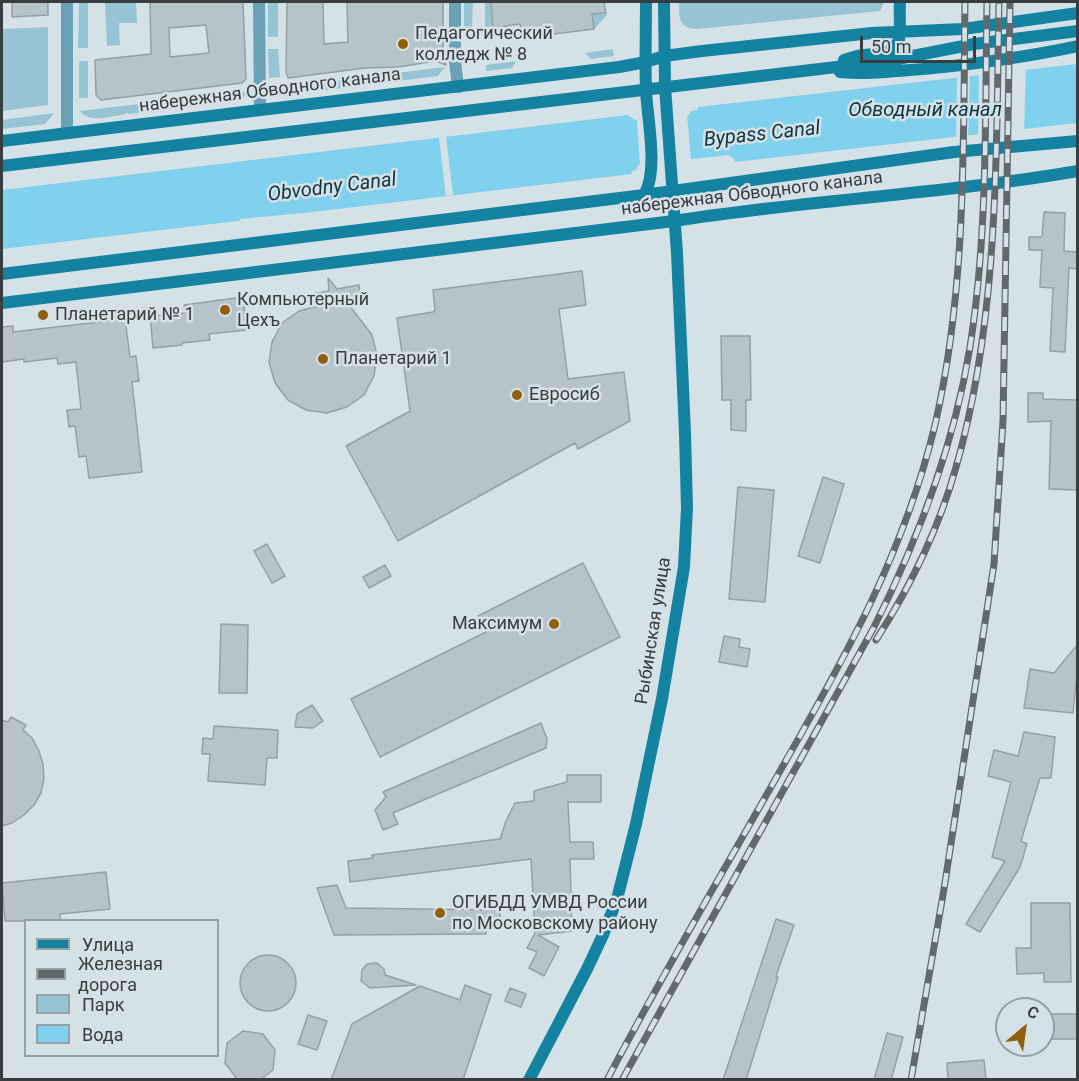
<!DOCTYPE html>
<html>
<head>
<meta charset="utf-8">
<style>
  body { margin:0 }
  #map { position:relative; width:1079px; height:1081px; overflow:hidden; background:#d4e1e6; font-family:Roboto,sans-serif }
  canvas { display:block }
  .frame { position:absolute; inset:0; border:3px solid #383e40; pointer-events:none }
  .legend { position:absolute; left:24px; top:919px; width:195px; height:138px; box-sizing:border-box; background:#d4e1e6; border:2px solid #96a0a4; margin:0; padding:8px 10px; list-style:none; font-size:18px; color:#383e40 }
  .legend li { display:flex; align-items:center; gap:12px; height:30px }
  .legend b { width:30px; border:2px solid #96a0a4 }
  .north { position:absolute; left:995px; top:997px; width:60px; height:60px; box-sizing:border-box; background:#d4e1e6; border:2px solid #96a0a4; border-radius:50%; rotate:29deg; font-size:16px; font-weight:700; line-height:24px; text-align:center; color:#383e40 }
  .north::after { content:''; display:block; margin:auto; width:21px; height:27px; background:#8f5f0b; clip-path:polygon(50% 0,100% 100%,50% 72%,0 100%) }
  .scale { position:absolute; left:860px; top:36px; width:116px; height:27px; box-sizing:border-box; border:3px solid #383e40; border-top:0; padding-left:8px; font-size:18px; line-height:21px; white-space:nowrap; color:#383e40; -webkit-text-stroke:4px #d4e1e6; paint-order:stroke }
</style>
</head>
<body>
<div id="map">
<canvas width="1079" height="1081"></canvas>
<div class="frame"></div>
<ul class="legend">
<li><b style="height:8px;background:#1483a2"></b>Улица</li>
<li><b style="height:8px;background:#61696c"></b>Железная дорога</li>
<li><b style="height:16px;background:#96c4d5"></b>Парк</li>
<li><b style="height:16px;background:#80d1ee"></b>Вода</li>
</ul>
<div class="north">С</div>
<div class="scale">50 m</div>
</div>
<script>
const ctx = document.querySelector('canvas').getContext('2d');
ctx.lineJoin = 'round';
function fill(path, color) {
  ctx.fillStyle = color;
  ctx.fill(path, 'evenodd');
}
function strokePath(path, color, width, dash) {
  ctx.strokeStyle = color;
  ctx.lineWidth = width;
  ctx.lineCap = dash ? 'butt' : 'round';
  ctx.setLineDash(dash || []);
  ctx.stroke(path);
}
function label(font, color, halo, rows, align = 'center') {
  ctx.font = font + ' Roboto,sans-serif';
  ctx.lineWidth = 5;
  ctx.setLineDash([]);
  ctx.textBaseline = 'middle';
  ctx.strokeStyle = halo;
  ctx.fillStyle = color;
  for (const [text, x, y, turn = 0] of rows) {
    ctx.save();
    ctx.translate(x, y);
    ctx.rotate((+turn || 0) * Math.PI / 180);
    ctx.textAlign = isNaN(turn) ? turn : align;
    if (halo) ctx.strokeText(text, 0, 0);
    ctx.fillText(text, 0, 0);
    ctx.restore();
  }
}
fill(new Path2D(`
  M79,2h9v46h-10z
  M105,2h31l1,21h-18l1,22 -13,1z
  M268,2h10v35h-10z
  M464,2h9l-1,25 -8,-1z
  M485,2h6l2,25h-8z
  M679,2h205l-4,9 -183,18c-19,-1 -18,-12 -18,-27z
  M606,13l1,2 -13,14 -2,-15z
  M48,27v78l-46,6v-82z
  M278,49l2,28 -11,1 -1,-29z
  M613,49l1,7 -23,3 -6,-6z
  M79,61h9v37h-9z
  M516,61l-4,7 -26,3v-6z
  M445,67l-7,9 -158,20 -11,-7z
  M249,91l-8,9 -54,7 -2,-2 -1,-6z
  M172,100v9l-44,5 -2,-2v2c-14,2 -37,10 -46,-3z
  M54,113l-9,11 -43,5v-9z`), '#96c4d5');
fill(new Path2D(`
  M1077,64v59l-342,39 -1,-3 -6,-4 -90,10 -2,5 -5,1 1,3 -630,75v-59l626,-75 7,5 54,-5 2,-4 7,-1v-3z`), '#80d1ee');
fill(new Path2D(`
  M1026,67l-2,66 -46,5 1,-66z
  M970,73l-2,66 -12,2 1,-66z
  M687,114l4,47 -51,5 -3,-47z
  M446,136l7,59 -7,1 -7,-58z
  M303,213v3l-63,6v-3z`), '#d4e1e6');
const building = new Path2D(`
  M12,2h36v13l-36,2z
  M150,2h93l3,77 -4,4 -141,17 -5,-5 -1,-35 56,-6zM206,25l3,28 -39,4 -1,-29z
  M287,2h36l1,42 24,-2 -1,-40h96v51l3,12 -10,-4 -38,6 -33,1 -77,10 -2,-6z
  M491,2h113l2,11 -14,1 2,15 -72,9 -2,-14 -27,4z
  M1044,212l21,1 -1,38 13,1v17l-8,-1 -4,84 -15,-1 3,-63 -13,-1 2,-37h-13v-13h13z
  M582,271l4,34 -27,4 9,70 56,-7 6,49 -52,28 -3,-6 -177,98 -52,-95 64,-35 -13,-93 36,-6 2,-2 -2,-20z
  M328,278l9,11 22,-4 2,16h-15l26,34 5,20 -3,21 -10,19 -17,12 -20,6 -21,-3 -18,-10 -13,-17 -6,-21 3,-20 10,-19 17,-12 32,-9 -23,-2v-5l21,-4z
  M243,297l4,33 -38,4 1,6 -28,3v2l-29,3 -3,-32 35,-3 -1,-8z
  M125,319l5,38 6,-1 3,25 -7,1 10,90 -53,6 -3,-22 -7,1 -4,-31 -6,1 -2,-17 14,-1 -5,-47 -18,2 -1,-6 -33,4v-3l-22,3v-35l11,-1v6z
  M721,336h29l1,64h-5v31l-15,-1v-30h-9z
  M1028,393h15v6l34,1v90l-28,-1 2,-68 -23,1z
  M823,477l21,7 -24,79 -22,-7z
  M738,487l36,3 -9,112 -36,-3z
  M267,544l18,32 -13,7 -18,-32z
  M583,563l37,74 -240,120 -29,-58 135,-67 -8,-16z
  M385,565l6,11 -22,12 -6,-11z
  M221,624l27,1 -1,68h-28z
  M724,636l16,3 -1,8 11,2 -3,18 -28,-5z
  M1077,645v29l-4,39 -49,-5 6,-39 24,4z
  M312,705l11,16 -10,7 -18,-1 2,-13z
  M11,717l15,8 -3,5 9,8 7,13 4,13 1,15 -3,14 -7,12 -10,10 -12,8 -10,3v-106l6,2z
  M541,723l6,16 -1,9 -153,65 5,11 -15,6 -8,-20 11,-13 -3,-5z
  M214,726l64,4 -1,28h-10l-2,27 -57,-4 2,-27h-8l1,-16 10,1z
  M1024,732l31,5 -4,41h-11l-19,63 6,3 -7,23 -40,65 -14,-8 39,-63 -13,-4 19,-75 -23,-6 6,-26 24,6z
  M567,775h34v27h-33l2,40h23l1,17h-24l2,72 -34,4 21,12 -15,29 -15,-8 8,-16 -10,-4 8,-15 -4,-74 -181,23 -2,-21 25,-3 -1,-3 128,-16 6,-18 9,-18 19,-2v-10l33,-9z
  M106,872l4,37 -50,5v7h-55l-3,-38z
  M337,885l9,23 154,2v14h-14v10l-152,1 -17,-47z
  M1031,903h39l1,79h-27v-9l-27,1 -1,-26h15z
  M776,919l18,6 -18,51 2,1 -32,103h-23z
  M240 983a28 28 0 1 1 56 0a28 28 0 1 1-56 0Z
  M377,963l7,6 1,6 31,10 -46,3 -9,-7 1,-11 5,-6z
  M465,985l26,10 -28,85h-132l21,-56 68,-38 40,14z
  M510,988l16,6 -5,13 -16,-6z
  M1043,1014h34v25h-34z
  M308,1015l19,6 -10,29 -19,-6z
  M243,1031l20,3 12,16 -2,20 -13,10 -23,-1 -12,-16 2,-20z
  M887,1033l16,4 -12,43h-17z
  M984,1060l2,20h-38l-1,-17z`);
fill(building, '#b6c3c9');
strokePath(building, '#94a0a5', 1.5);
strokePath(new Path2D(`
  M259,2l1,108
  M455,2v59l3,26
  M67,133v-131`), '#69a2b7', 12);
strokePath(new Path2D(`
  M844,60c6,-2 13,-4 19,-5 12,-2 32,0 36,-16 2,-12 0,-25 1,-37
  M840,72c28,3 55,-1 83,-3 52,-5 103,-12 155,-23
  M2,141l617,-74 27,-5 18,-6 38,-5 170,-18 91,-4 115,-16
  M2,166l885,-105 87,-17 104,-13
  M644,195c15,-24 3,-77 2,-105 -1,-30 0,-59 0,-88
  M2,274l642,-79 310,-43 124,-11
  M2,303l672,-82c134,-21 270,-27 404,-50
  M529,1080l58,-111 16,-34 14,-36 19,-75 26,-125 22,-132 3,-59 -2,-75 -8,-180 -12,-166 -1,-85`), '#1483a2', 12);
const rail = new Path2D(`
  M876,640c34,-53 63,-111 80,-173 43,-148 40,-312 43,-465
  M607,1080c56,-107 118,-211 177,-316 63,-110 121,-214 151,-339 32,-139 28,-282 30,-423
  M622,1080l251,-451c45,-89 81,-183 97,-282 18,-114 15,-231 17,-345
  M911,1080l33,-191 50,-325 9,-143 7,-419`);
strokePath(rail, '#61696c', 7);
strokePath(rail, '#d4e1e6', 4.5, [14]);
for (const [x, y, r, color] of [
  [403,44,6,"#8f5f0b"],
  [225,310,6,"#8f5f0b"],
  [43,315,6,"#8f5f0b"],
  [323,359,6,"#8f5f0b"],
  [517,395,6,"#8f5f0b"],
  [554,624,6,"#8f5f0b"],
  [440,913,6,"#8f5f0b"]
]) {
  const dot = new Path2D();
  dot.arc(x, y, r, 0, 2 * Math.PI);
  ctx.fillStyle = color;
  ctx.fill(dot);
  strokePath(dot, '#d4e1e6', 2);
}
label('18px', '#383e40', '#d4e1e6', [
  ["Педагогический",415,34],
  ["колледж № 8",415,55],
  ["Компьютерный",237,300],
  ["Цехъ",237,321],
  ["Планетарий № 1",55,315],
  ["Планетарий 1",335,359],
  ["Евросиб",529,395],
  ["Максимум",542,624,"right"],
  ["ОГИБДД УМВД России",452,903],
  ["по Московскому району",452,924]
], 'left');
label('18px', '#383e40', '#d4e1e6', [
  ["набережная Обводного канала",270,91,-7],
  ["набережная Обводного канала",752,194,-7],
  ["Рыбинская улица",654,631,-81]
]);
label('italic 20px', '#0e3541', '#d4e1e6', [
  ["Обводный канал",925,111],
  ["Bypass Canal",762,135,-6],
  ["Obvodny Canal",332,188,-7]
]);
</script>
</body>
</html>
